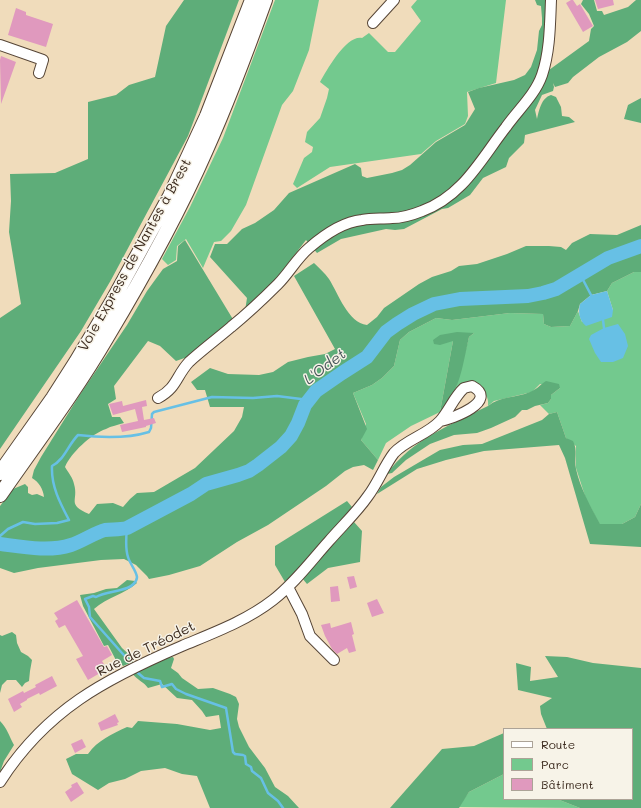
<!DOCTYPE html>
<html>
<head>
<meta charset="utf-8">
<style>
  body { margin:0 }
  #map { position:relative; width:641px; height:808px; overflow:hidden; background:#f0dcbb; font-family:Mali,sans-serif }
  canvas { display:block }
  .legend { position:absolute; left:503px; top:728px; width:130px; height:72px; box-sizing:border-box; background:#f7f3e8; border:1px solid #aca397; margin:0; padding:5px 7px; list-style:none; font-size:12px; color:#3b2a1e }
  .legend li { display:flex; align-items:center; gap:8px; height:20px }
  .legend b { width:20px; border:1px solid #aca397 }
</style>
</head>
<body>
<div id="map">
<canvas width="641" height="808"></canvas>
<ul class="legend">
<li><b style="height:5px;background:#fff"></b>Route</li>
<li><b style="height:11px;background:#73c98e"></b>Parc</li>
<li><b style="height:11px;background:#e099be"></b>Bâtiment</li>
</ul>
</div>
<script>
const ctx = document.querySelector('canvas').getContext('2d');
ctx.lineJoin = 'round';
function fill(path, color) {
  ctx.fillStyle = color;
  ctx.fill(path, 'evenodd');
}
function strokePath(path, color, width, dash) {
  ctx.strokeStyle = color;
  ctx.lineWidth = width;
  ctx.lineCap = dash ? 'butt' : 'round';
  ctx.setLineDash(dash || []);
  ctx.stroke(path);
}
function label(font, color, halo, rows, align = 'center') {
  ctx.font = font + ' Mali,sans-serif';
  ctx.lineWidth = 3;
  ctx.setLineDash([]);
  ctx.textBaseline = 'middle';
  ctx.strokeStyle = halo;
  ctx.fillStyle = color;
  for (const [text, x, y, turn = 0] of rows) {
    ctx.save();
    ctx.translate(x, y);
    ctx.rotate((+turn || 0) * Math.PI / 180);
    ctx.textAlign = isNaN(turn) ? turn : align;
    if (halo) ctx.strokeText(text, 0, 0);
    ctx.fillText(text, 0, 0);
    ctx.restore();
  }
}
fill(new Path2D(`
  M275,0h44l-10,50 -16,41 -11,14 -36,100 -15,26 -10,10 -7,1 -11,26 -17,-29 -9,7 -1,14 -8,5 -6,-6 28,-52 33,-69z
  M417,0h89l-10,83 -29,9 1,24 -3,8 -29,17 -15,13 -91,13 -33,21 -4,-4 11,-26 8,-6 1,-5 -8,-5 2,-10 13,-14 7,-20 2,-9 -9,-7c7,-12 26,-47 42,-44l7,-5 19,19h7l26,-31 -10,-14z
  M634,272h7v232l-6,13 -13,7 -22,1 -14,-26 -10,-31v-22l-10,-8 -9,-26 -8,2 -9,-9 8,-2 3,-4v-4l9,-7 -20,-4 -8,8 -38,9 -6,5c1,-9 -3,-13 -9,-19l-24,4 14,-54 5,-4 -21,8 -13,71 -29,14 -25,17 -8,17 -17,-20 5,-16 -13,-31 19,-8 10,-7 12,-12 6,-26 9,-8 27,-14 16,2 58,-7 33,1 1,10 7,3 19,-1 8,-15 4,11 31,-12 -6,-19 5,-8z
  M504,774v25h53l23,9 -122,-1 11,-15z`), '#73c98e');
fill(new Path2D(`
  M184,0h55l-51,136 -77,144 -30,51 -81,118v-131l21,-14 -12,-72 2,-31 -1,-27 45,-1 33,-14v-57l28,-7 13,-10 26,-8 11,-51z
  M535,0h12l-5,72 7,-2 40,-29 2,-12 3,-3 -5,-12 -8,-10 2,-4h11l3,11h5l2,4 24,-8 8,-7h5v31l-14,11 -28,15 -26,20 -5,6 -13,4 -2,-4 1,4 -1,4 -11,4 -7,15 2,9c2,-8 4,-21 14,-24l5,2 5,10 1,9 7,1 6,5 -50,13 -1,8 -15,15 -3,9 -23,11 -13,17 -22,13 -6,1 -38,20 -9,1 -9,-1 -45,10 -24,14 -11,-13 -40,52 -21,19 2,-13 -37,-41 5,-13h12l15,-15 13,-6 19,-13 15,-17 66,-29 6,4 1,8 5,2 25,-5 10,-3 8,-5 26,-23 29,-17 10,-16 -7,-17 11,-4 35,-8 11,-5 6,-8 6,-17 2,-19 3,-6v-7l-1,-12 -4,-1z
  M641,98v25l-17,-4 4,-14z
  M641,225v47h-7l-22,11 -5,8 -16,4 -11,9 -2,7 -8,15 -19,1 -7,-3 -1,-10 -33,-1 -58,7 -16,-2 -27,14 -9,8 -6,26 -12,12 -10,7 -19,8 14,36 -6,11 17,20 -5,10 -9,-5 -11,2 -8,4 -19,15 -58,39 -31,17 -37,24 -31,9 -20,4 -2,-3 -11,-11 -12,-6 -23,1 -63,8 -24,5 -14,-5v-62l13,-17 12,-5 3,3v6l4,2 5,-1 7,3c-1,-8 -5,-15 -12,-19l2,-8 7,-13 38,-61 48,-71 20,-34 16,-22 14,-8 1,-15 7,-6 49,81 -41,34 -17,6 -16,-15 -12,-5 -34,45 2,13 -8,5 4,13h8l4,6c-6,2 -13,3 -18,6 -15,5 -35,24 -41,38 3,5 8,11 9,17 5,17 -8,20 15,30l8,-10 16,-1 10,4 7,-8 7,-6 17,-1 41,-24 39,-37 8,-14 2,-10h-34l-5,-17h-8l-6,-8 19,-14 18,6 31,1 14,-3 15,-10 20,-5 17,-3 10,-5 -41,-73 20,-13c5,5 11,10 15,16 9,14 19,44 38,46l10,-8 7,-9 35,-24 13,-7 19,-6 8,-5 18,-2 30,-10 19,-8h23l12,1 5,3 6,-7 18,-9 27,1z
  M457,332l17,1 -5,4c-6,26 -9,56 -29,75l13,-71 -13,4 -6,-1 -1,-4 7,-5z
  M546,381l13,3 1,4 -9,7v4l-3,4 -13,3 -8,4h-5l-7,7 -24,11 -14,5 -23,2 -24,9 -24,16 -14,13 -5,1c24,-34 65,-50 101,-68 12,-10 28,-8 42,-14 6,-2 11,-8 16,-11z
  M557,412l9,26 7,3c5,9 1,18 3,28 4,19 15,38 24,55h22l13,-7 6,-13v43l-51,-3 -25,-86 -6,-13 -75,6 -38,9 -29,9 -40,25 4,-7 13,-10 46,-27 23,-5 19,-1 60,-24 7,-6z
  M347,501l5,6 -56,66 -11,9 -10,-17v-19z
  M354,522l8,9 -2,31 -32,6 -21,16 -5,-6z
  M127,580l8,1 2,2c-12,11 -30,14 -43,26l28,39 12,11 -1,3 -10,4 -2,-3 -3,1 -10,-19 -4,1 -21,-40 -3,-11 14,-2 12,-4 11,-1z
  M12,632l4,3 1,8 4,9 7,4 4,4 -2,11 -1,10 -4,2 -3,4 -6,-7h-9l-5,5 -2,8v-58l2,1z
  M545,656l22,1 26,6 48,5v140h-61l-23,-9h75v-70h-85l-6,-15 -1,-8 12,-8 -34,-8 -2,-27 15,4 -1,14 28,-4z
  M173,657l1,2 -3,9 7,5 4,5 16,11 15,-1 17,6 6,3 3,7 -2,15 2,8 10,20 16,21 10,19 13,9 11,12h-89l-13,-32 -15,-2 -17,-6 -24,3 -16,8 -16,4 -11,7 -26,-16 -6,-15 10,-5h12c10,-14 24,-20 39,-27l5,1 6,-7 39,3 33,6 11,-2 -2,-13 -13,2 -4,-6 -10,-11 -15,-2 -15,-14 -14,4c-4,-6 -11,-8 -16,-15l33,-15z
  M0,721c7,7 9,15 14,24l-10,16 -4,11z
  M504,733v41l-35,18 -10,16h-69l52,-59 32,-3z`), '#5ead79');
fill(new Path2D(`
  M607,291l6,19 -1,7 -26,9c-7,-6 -8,-14 -6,-22l11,-9z
  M618,324l7,10 3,12 -5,12 -10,4h-12l-6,-9 -6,-14 2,-4 13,-7z`), '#67c0e5');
strokePath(new Path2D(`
  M580,274l11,21
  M603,320l1,8
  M127,528c-1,10 -2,20 1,29 2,7 8,13 9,20 0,5 -6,10 -10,11 -10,4 -22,4 -31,9l-3,-1 -8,3 4,8 1,10 40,45
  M0,536l8,-7 15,-7 12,2 22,-1 12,-3c-9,-17 -18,-34 -17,-54 13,-7 16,-21 26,-31 24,3 48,4 71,-3l2,-4 1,-14 2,-2 58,-15 41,1 24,-2 32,4
  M138,673l6,5 16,3 2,6 10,-3 4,5 10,5 40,14 7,44 2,2 8,1 2,1 1,8 5,3 1,4 9,7 7,15 10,8 5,7`), '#67c0e5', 2.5);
strokePath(new Path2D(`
  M0,544c23,3 49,8 71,1 10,-3 25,-13 34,-15 7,-1 14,0 22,-2l64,-34 15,-10 32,-9 11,-4 9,-6 23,-18 10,-11 7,-13 7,-18 11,-14 26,-18 25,-16 19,-25 11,-8 16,-10 21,-10 26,-5 68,-3 15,-3 13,-4 52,-31 33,-12`), '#67c0e5', 14);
fill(new Path2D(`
  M571,0h2l4,6 3,-2 13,22 -10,6 -17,-29z
  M595,0h18l1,5 -16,4z
  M16,8l10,4v3l27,9 -7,23 -38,-12z
  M1,56l15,6 -15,42 -1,-44z
  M146,400l1,6 -5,1 2,13 10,-2 2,5 -10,3v1l-24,5 -2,-7 18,-4 -3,-12 -22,6 -4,-11 13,-3 1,5z
  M354,576l3,11 -7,2 -3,-12z
  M338,586l2,15 -9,1 -1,-15z
  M377,599l7,14 -12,4 -5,-14z
  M77,600l27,47 3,-1 5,9 -10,6 5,8 -19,11 -12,-21 7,-3 -18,-31 -6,3 -4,-7 3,-2 -4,-6z
  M351,622l3,12 -2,1 4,16 -7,2 -2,-5 -10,6 -5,-5 -7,-13 -4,-11 9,-2 1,5z
  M52,676l5,10 -17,9 -1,-2 -12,6v1l-7,4 2,3 -8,5 -6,-13 15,-8 1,2 12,-6 -1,-2z
  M115,714l4,8 -2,1 1,2 -17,6 -3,-8z
  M82,739l4,8 -11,6 -4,-9z
  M77,782l7,11 -13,9 -6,-10 7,-5 -1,-2z`), '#e099be');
const minor = new Path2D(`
  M373,23l21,-23
  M0,45l43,15 -4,13
  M158,398c19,-10 18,-22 31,-36 13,-12 28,-23 42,-35 16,-13 32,-28 47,-43 11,-11 19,-26 31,-36 15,-13 33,-26 53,-28 10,-2 20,-1 30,-2 10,0 20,-3 30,-7 41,-15 59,-52 84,-84 12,-17 29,-32 36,-52 8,-24 8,-50 9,-75
  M288,587l14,27 8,22 24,24
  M0,782c46,-72 105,-103 182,-136 31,-13 64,-25 91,-46 22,-17 38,-39 56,-59 13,-15 28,-29 39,-45 10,-13 16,-30 26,-43 13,-14 33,-18 46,-32 9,-10 14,-24 24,-33l8,-2c28,15 -20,33 -32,35`);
const highway = new Path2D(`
  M0,473l53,-75 23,-36 37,-62 57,-104 37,-80 45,-116
  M0,495c36,-52 75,-103 107,-158 36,-60 71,-123 99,-187 22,-49 41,-100 59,-150`);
strokePath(minor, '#564536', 12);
strokePath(highway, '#564536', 16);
strokePath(minor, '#fff', 10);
strokePath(highway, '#fff', 14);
label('14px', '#3b2a1e', '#f7f3e8', [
  ["Voie Express de Nantes à Brest",135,255,-61],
  ["Rue de Tréodet",146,649,-26]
]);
label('italic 15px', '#48575a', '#f7f3e8', [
  ["L'Odet",325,367,-37]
]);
</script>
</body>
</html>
